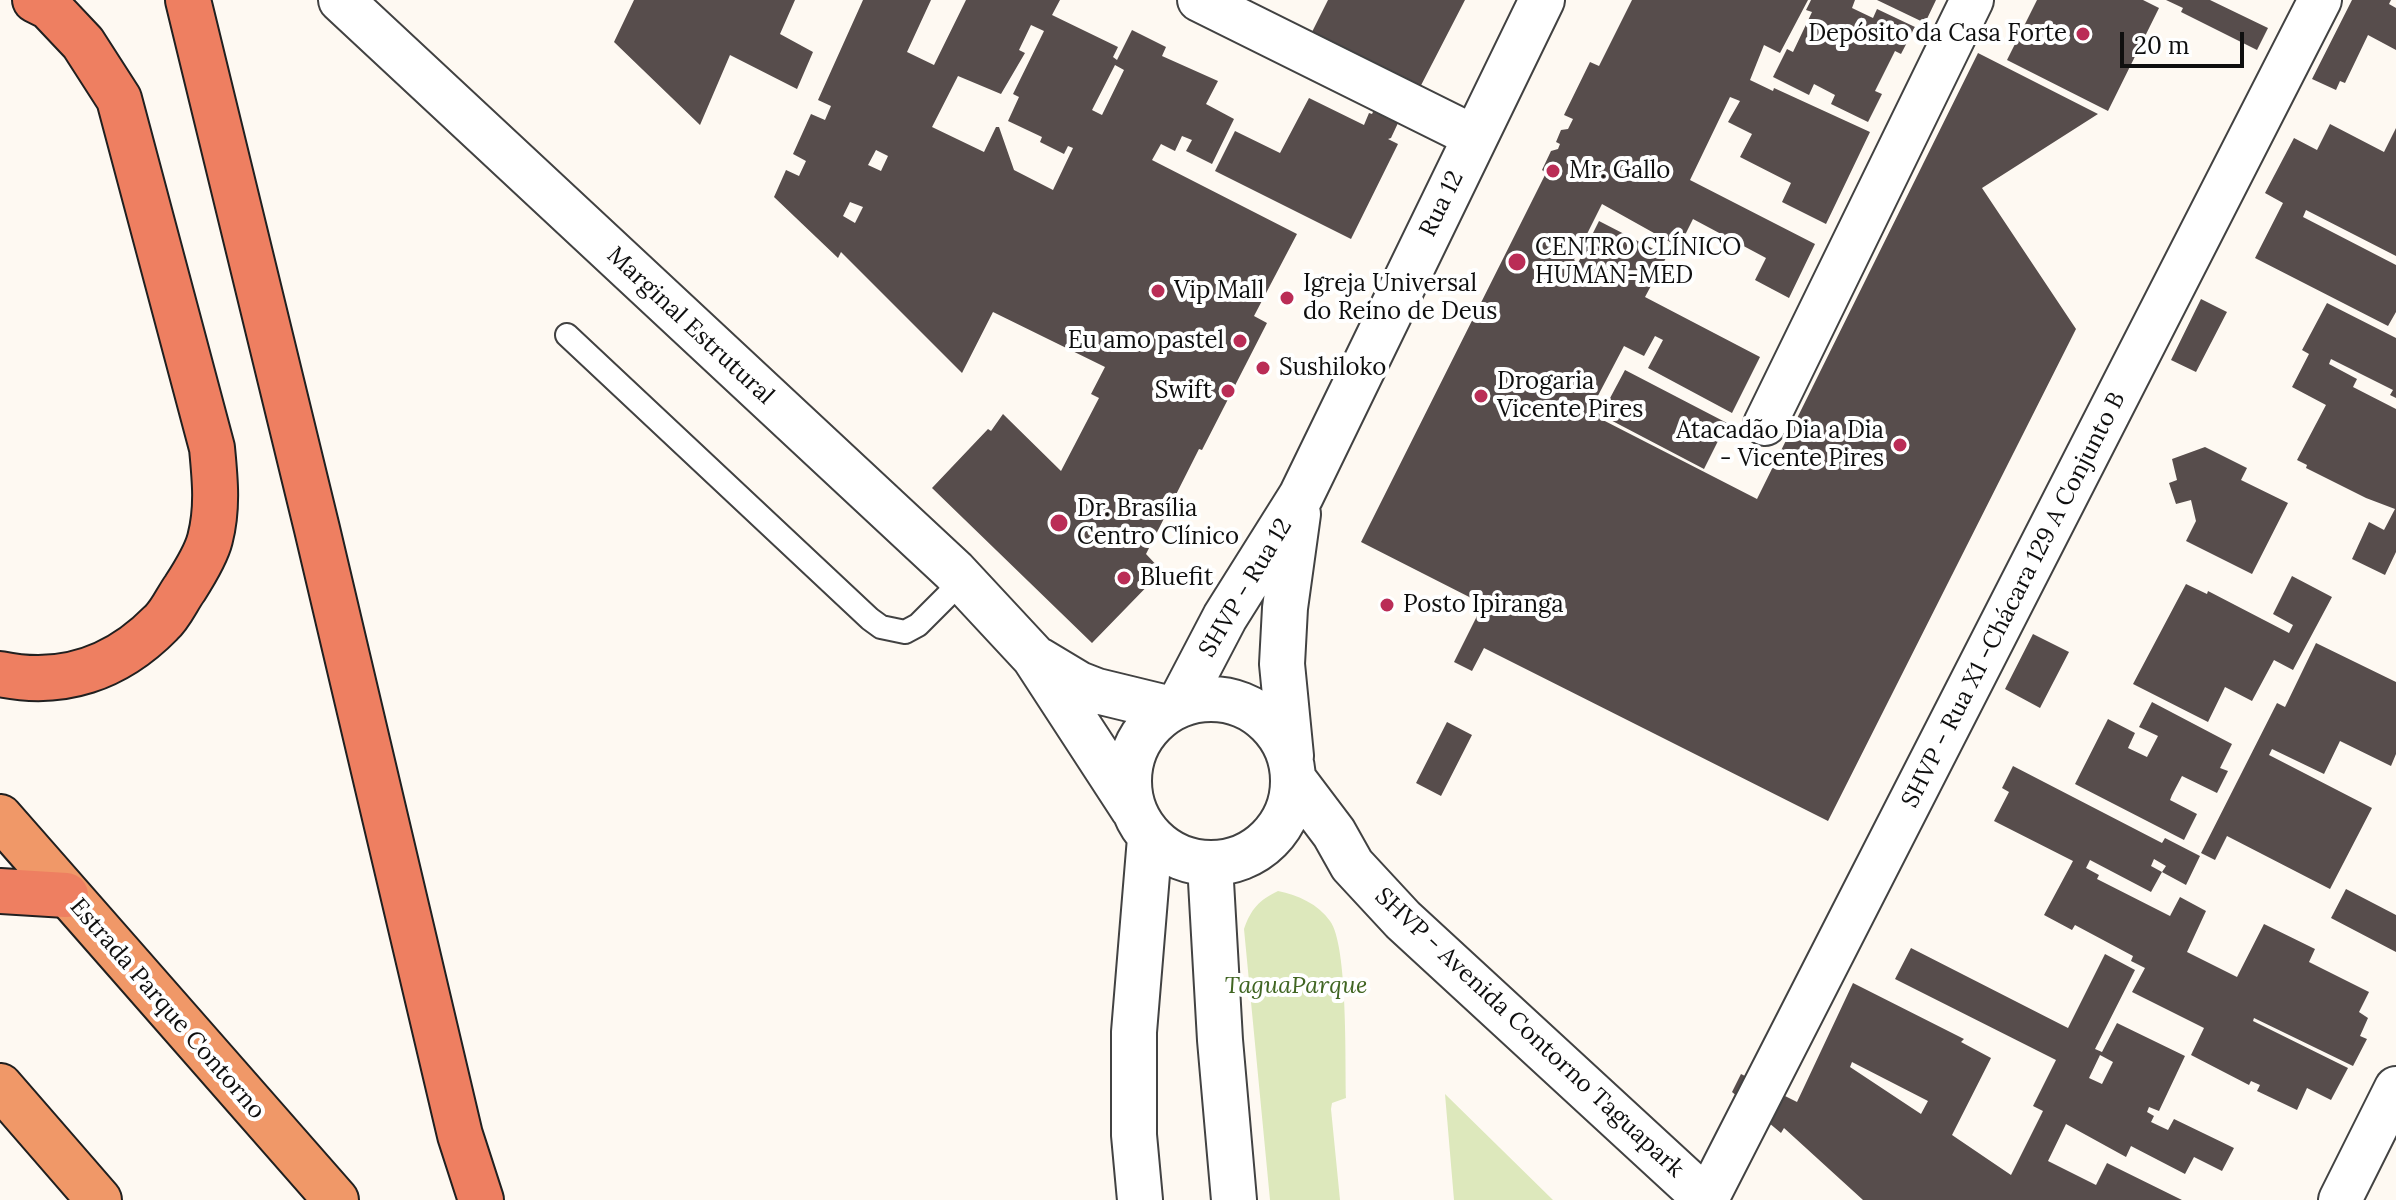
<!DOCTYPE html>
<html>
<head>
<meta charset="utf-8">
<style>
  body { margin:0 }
  #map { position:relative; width:2396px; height:1200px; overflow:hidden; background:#fef9f2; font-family:Lora,serif }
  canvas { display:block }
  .scale { position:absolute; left:2120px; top:32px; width:124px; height:36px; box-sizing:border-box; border:4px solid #0f0f0f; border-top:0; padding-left:10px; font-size:24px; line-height:28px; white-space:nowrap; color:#0f0f0f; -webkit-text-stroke:6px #fff; paint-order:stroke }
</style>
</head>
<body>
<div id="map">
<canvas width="2396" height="1200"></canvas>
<div class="scale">20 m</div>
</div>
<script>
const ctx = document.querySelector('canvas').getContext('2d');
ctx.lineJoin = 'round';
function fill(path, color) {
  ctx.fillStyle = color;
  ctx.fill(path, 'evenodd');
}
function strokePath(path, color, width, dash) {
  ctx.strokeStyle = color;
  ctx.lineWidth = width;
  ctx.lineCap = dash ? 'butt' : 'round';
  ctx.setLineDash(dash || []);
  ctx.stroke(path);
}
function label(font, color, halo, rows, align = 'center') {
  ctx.font = font + ' Lora,serif';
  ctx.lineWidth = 8;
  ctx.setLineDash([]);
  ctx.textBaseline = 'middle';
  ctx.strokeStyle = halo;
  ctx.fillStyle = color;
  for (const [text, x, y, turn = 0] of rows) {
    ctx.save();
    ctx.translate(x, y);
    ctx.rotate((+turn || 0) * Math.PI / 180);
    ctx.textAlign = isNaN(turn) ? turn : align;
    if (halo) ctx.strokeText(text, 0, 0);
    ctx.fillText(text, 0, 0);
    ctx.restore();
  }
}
fill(new Path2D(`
  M1278,891c20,4 40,13 52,30 18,24 15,141 16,177l-14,5 -1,6 9,91h-70l-26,-271c7,-20 15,-29 34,-38z
  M1445,1094l108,106h-99z`), '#dde8bc');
fill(new Path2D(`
  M634,0h161l-15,34 33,18 -16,37 -67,-34 -30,70 -86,-83z
  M863,0h68l-24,52 27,13 32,-65h94l-8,15 66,32 -5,10 4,3 15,-30 34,17 -4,9 56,25 -12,23 28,15 -22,45 -26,-13 6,-11 -10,-4 -7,15 -14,-7 -9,16 145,74 -43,82 13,7 -65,127 -3,-1 -53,105 16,17 -70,72 -160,-155 56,-59 3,2 12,-17 58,57 38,-73 -8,-4 14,-27 -112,-55 -31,61 -121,-121 -3,6 -64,-61 12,-27 13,6 7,-15 -13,-7 18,-40 14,6 6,-14 -13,-6zM1031,25l13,6 -31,63 6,3 -11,24 34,16 -2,5 24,12 4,-8 5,2 -20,42 -39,-20 -15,-43h-3l-12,25 -52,-25 26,-51 43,18 24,-41 -6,-3zM1115,65l9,5 -22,45 -10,-5zM876,150l12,6 -7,15 -13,-6zM850,202l13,5 -8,16 -12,-7z
  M1328,0h137l-49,95 -4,-2 -21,45 -3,1 10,5 -47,95 -136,-68 20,-40 45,22 29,-55 55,27 5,-12 3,1 2,-4 -66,-70z
  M1632,0h176l-28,53 -16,-8 -14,35 23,11 1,-3 96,44 -44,92 -44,-22 9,-19 -51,-26 12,-23 -24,-12 12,-21 -10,-4 -40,83 125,64 -26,54 -34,-18 11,-22 -73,-39 -14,28 -77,-43 -28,56 4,3 21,-42 68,35 -22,41 115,60 -28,56 -84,-45 15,-28 -8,-4 -11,20 -20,-10 -33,63 10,6 -2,3 158,81 221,-446 120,61 -116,74 94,141 -248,492 -344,-173 -12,23 -18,-9 29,-58 -122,-62 185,-369 -4,-3 9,-19 7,-2 2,-5 -4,-2 5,-12 7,-1 5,-10 -9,-4 26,-53 9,4z
  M1811,0h44l-3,8 21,10 4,-9 38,18 -14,27 -6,-3 -20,40 7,3 -14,28 -37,-18 4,-9 -21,-11 -5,11 -36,-18 14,-28 6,3 19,-40 -6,-2z
  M1877,0h59l-11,23z
  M2037,0h106l16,8 -51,103 -101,-51z
  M2166,0h44l58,28 -11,22 -76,-38 2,-4z
  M2352,0h39l-2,4 7,4v42l-28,-15 -23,48 -5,-2 -4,9 -24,-11z
  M2330,124l54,28 12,-24v128l-90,-46 -3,7 93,48v47l-8,14 -133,-68 28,-55 -18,-10 29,-55 23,12z
  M2201,299l26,13 -31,60 -25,-12z
  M2327,303l69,35v60l-6,-3 3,-5 -62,-31 -2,5 28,15 -4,8 43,22v143l-11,23 -33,-16 17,-37 15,8 11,-21 -29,-11 -60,-30 1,-3 -10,-5 29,-55 -34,-18 17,-33 -7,-4z
  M1625,370l102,53 -23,46 -103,-54z
  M2205,447l42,21 -6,12 47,23 -36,71 -66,-33 10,-20 -5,-21 -15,4 -7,-21 8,-3 -5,-21z
  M2292,576l40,21 -39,73 -19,-10 -22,41 -27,-14 -17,35 -75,-38 53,-100 21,10 1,-3 81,42 4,-8 -20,-11z
  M2033,634l36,18 -29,56 -35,-19z
  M2316,643l80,39v72l-5,12 -51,-25 -16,33 -52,-25 -3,6 103,53 -42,81 -103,-53 -12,24 -14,-7 76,-150 8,4z
  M2152,702l80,42 -12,24 8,3 -11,22 -35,-17 -10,19 -2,5 27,14 -13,26 -109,-56 33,-65 27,14 -7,15 19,9 11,-21 -19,-9z
  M1447,722l25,13 -31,61 -25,-13z
  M2013,766l149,77 3,-5 35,18 -14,29 -24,-13 4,-6 -12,-7 -3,7 11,6 -11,20 -61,-32 -4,8 13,7 -2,4 73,37 10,-19 26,14 -19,41 50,25 27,-53 51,25 -6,13 60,30 -10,20 9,6 -8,18 7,3 -14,27 -99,-48 -1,3 95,47 -17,32 -24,-12 -10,22 -40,-19 3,-6 -9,-4 -2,4 -58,-30 13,-27 -72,-36 13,-24 -14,-7 2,-5 -58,-31 -3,5 -28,-15 29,-54 -79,-40 15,-29 -7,-4z
  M2346,889l50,26v37l-65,-34z
  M1911,948l157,80 37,-74 30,16 -40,79 7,3 15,-29 68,33 -26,55 -10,-4 -2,5 7,4 -3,6 17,8 6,-11 60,29 -12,23 -28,-14 -9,17 -54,-28 -5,11 -60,-33 -18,37 48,24 11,-22 75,37h-319l-79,-72 -3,5 -49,-41 9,-18 56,28 56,-119 111,56 -3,3 30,16 -39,77 59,40 32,-64 -10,-5 23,-46 -161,-81zM2100,1055l13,7 -11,22 -13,-6zM1852,1062l76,39 -7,13 -71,-47z`), '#574d4c');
const service = new Path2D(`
  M567,335l303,284 11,8 24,5 13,-7 45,-45`);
const minor = new Path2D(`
  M1199,0l276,137
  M1765,424l207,-424
  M1707,1199l613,-1199
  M2340,1200l56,-112`);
const tertiary = new Path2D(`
  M341,0l613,571 80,86 99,152
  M1039,660l40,24 18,7 74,18
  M1129 781a82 82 0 1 1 164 0a82 82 0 1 1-164 0Z
  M1179,705l46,-88 76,-121 241,-496
  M1291,756l-9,-92 3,-56 13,-94
  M1294,780l40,53 18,32 51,55 304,280
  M1210,864l10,176 14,160
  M1140,1200l-6,-65v-103l16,-194`);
const trunk = new Path2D(`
  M0,817l336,383
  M0,1086l99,114`);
const motorway = new Path2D(`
  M188,0l129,529 143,606 21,65
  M0,674c62,13 116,-5 161,-51 10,-9 16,-24 24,-35 9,-14 21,-33 25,-49 8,-31 5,-60 2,-91l-93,-349 -36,-56 -34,-36 -14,-7
  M0,891l66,4`);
strokePath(service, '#424242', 26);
strokePath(minor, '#424242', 46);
strokePath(tertiary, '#424242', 48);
strokePath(trunk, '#202020', 48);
strokePath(motorway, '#202020', 48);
strokePath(service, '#fff', 22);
strokePath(minor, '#fff', 42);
strokePath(tertiary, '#fff', 44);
strokePath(trunk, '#f09868', 44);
strokePath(motorway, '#ee7f61', 44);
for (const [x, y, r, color] of [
  [2083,34,8,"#ba2d56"],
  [1553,171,8,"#ba2d56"],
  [1517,262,10,"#ba2d56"],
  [1158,291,8,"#ba2d56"],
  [1287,298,8,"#ba2d56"],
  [1240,341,8,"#ba2d56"],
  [1263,368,8,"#ba2d56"],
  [1228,391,8,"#ba2d56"],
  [1481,396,8,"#ba2d56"],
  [1900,445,8,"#ba2d56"],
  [1059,523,10,"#ba2d56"],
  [1124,578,8,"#ba2d56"],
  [1387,605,8,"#ba2d56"]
]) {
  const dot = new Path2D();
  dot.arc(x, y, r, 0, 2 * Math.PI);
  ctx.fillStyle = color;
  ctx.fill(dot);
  strokePath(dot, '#fff', 3);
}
label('24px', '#0f0f0f', '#fff', [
  ["Depósito da Casa Forte",2067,34,"right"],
  ["Mr. Gallo",1569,171],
  ["CENTRO CLÍNICO",1535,248],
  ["HUMAN-MED",1535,276],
  ["Igreja Universal",1303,284],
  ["do Reino de Deus",1303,312],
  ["Vip Mall",1174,291],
  ["Eu amo pastel",1224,341,"right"],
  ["Sushiloko",1279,368],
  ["Drogaria",1497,382],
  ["Vicente Pires",1497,410],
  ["Swift",1212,391,"right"],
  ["Atacadão Dia a Dia",1884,431,"right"],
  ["- Vicente Pires",1884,459,"right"],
  ["Dr. Brasília",1077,509],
  ["Centro Clínico",1077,537],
  ["Bluefit",1140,578],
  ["Posto Ipiranga",1403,605]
], 'left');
label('24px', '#0f0f0f', '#fff', [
  ["Rua 12",1442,204,-64],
  ["Marginal Estrutural",690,326,43],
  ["SHVP - Rua 12",1246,588,-59],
  ["SHVP - Rua X1 -Chácara 129 A Conjunto B",2014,600,-63],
  ["Estrada Parque Contorno",167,1009,49],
  ["SHVP - Avenida Contorno Taguapark",1529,1033,43]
]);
label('italic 24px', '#406522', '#fff', [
  ["TaguaParque",1296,986]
]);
</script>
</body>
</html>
